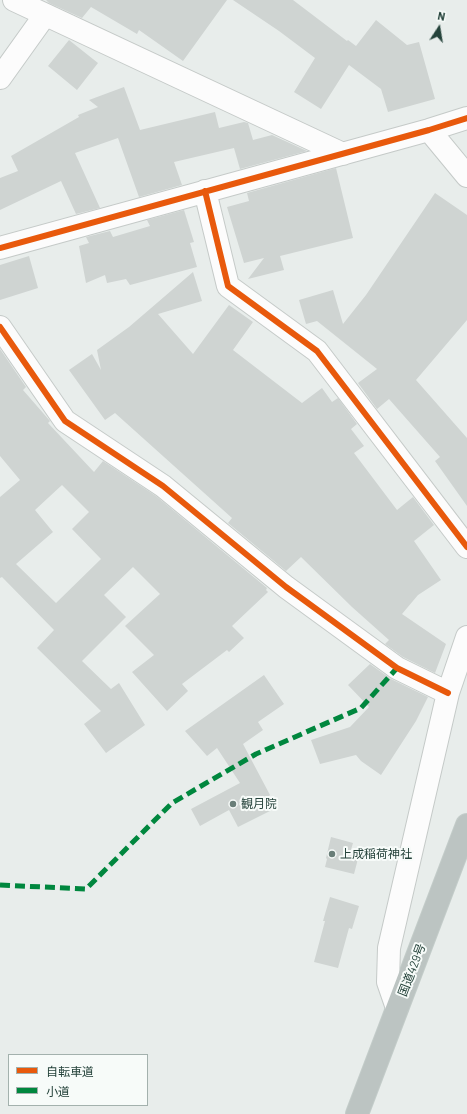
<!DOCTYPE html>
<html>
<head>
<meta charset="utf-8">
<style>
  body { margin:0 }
  #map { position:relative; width:467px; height:1114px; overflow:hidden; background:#e8edeb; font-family:Barlow,"Noto Sans JP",sans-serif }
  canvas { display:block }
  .legend { position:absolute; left:8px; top:1054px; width:140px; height:52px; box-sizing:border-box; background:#f7fbf9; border:1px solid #a3b1ad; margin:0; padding:5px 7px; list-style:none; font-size:12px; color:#24423a }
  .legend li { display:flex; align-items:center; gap:8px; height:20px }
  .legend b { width:20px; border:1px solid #a3b1ad }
  .north { position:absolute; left:419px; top:8px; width:40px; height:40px; -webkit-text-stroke:3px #f7fbf9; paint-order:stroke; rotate:12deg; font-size:11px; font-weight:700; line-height:16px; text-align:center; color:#24423a }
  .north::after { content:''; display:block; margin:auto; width:14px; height:18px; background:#24423a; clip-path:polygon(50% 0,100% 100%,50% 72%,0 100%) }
</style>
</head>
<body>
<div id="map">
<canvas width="467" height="1114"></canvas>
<ul class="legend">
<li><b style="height:5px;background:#e8590c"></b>自転車道</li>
<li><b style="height:5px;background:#00873e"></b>小道</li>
</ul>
<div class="north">N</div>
</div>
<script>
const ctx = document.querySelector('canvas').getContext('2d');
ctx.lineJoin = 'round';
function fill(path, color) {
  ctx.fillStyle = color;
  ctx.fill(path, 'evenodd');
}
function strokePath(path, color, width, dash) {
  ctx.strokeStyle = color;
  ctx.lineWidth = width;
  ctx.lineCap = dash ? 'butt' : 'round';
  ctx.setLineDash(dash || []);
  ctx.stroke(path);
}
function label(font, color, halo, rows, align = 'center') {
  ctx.font = font + ' Barlow,"Noto Sans JP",sans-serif';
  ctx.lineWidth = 4;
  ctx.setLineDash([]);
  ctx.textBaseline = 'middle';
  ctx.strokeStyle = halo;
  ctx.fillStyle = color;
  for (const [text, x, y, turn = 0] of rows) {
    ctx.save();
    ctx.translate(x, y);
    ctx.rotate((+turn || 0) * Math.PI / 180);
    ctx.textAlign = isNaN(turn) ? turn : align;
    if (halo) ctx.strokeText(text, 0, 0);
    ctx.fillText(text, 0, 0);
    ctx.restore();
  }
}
fill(new Path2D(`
  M46,0h181l-44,61 -44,-31 -2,4 -46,-27 -9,11 -33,-15z
  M233,0h60l54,41 1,-1 8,6 20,-26 31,25 12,-3 16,57 -47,13 -7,-23 -32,-24 -28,44 -27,-17 21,-34 -36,-27z
  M69,40l29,23 -21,27 -29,-24z
  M124,87l16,43 75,-18 4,16 25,-6 4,1 5,17 19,-5 35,16 -67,18 -6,-21 -60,14 8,23 -43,12 -21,-59 -43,15 25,55 -24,6 -15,-33 -61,29v-32l18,-7 -7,-15 68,-39 -1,-2 20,-8 -9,-7z
  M336,168l17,70 -73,18 4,14 -36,9 16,-21 -20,5 -17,-56 22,-6 -2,-8z
  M435,193l32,22v105l-51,60 51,58v68l-32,-45 5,-4 -51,-58 -12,10 -19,-26 19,-14 -60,-48 -11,3 -7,-24 34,-10 10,34 23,-29z
  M184,210l10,32 -4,1 7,24 -67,18 -4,-6 -19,4 -2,-8 -19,8 -7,-37 10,-3 -3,-6 24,-6 3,6 37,-11 -3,-6z
  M29,256l9,32 -38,12v-35z
  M193,272l9,29 -44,13 35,40 36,-49 24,17 -20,28 69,53 20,-15 10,14 6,-4 19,26 -6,5 13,17 -10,7 43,57 16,-13 21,28 -20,16 27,39 -23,15 -16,19 44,30 -11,29 -32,-16 -18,-13 4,-4 -37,-33 -51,-50 -15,14 -58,-48 4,-5 -117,-105 -10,7 -36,-50 23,-16 9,16 -4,-20 32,-23z
  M0,349l26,38 -3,3 27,31 -2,2 46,49 9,-11 53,35 111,92 -1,2 2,2 -36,34 12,12 -15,14 -2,-2 -45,34 6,7 -21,20 -35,-39 22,-17 -29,-29 35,-32 -27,-27 -29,28 22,22 -44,44 29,28 8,-6 26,42 -39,28 -22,-29 17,-13 -64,-63 17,-18 -52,-53 -2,1v-81l20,-17 -20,-24zM62,485l27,27 -17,17 29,30 -45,44 -40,-39 37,-32 -18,-22z
  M370,664l21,15 37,18 -12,24 -35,54 -20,-14 -5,-6 -36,9 -9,-24 39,-13 19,-20 -21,-22z
  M264,675l20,29 -26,18 5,8 -20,14 27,51 -5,5 5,11 -32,16 -9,-17 -29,16 -9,-17 49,-26 -23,-35 -10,8 -22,-25z
  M331,837l22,6 -3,10 9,2 -5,19 -29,-7 2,-8 -1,-1z
  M330,897l29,9 -7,23 -3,-1 -11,40 -24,-6 11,-41h-2z`), '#cfd4d2');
const minor = new Path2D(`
  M14,0l329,154
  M0,78l45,-63
  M429,130l38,46
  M205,191l23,95 89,65 150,196
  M0,248l429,-118 38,-12
  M0,327l65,94 98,65 123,101 111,81 51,25
  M397,1008l-9,-26 1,-34 59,-255 19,-56`);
const highway = new Path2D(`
  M357,1114l110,-289`);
strokePath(minor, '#c5cac8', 24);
strokePath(highway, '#c3ccc9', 24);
strokePath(minor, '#fcfcfc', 22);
strokePath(highway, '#bcc4c2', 22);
strokePath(new Path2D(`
  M0,885l86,4 86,-86 84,-49 105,-46 36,-40`), '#00873e', 5, [10, 5]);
strokePath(new Path2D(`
  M205,191l23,95 89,65 150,196
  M0,248l429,-118 38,-12
  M0,327l65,94 98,65 123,101 111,81 51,25`), '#e8590c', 6);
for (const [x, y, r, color] of [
  [233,804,4,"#697e78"],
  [332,854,4,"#697e78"]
]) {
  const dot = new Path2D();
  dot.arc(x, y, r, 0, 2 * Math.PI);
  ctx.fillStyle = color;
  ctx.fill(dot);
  strokePath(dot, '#f7fbf9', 1.5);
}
label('12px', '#24423a', '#f7fbf9', [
  ["観月院",241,804],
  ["上成稲荷神社",340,854]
], 'left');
label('12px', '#24423a', '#f7fbf9', [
  ["国道429号",412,970,-69]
]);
</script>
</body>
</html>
